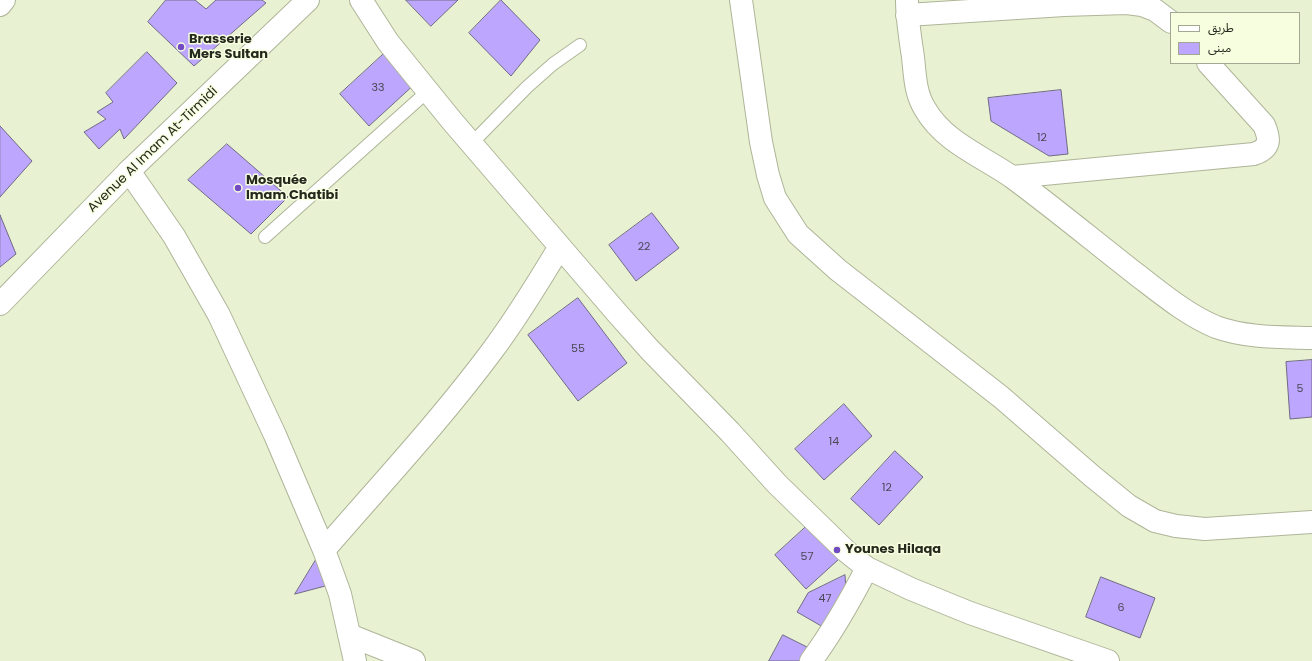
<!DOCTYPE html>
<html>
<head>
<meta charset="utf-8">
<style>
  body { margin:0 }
  #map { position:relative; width:1312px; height:661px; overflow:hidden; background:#e9f1d3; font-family:Poppins,"Noto Sans Arabic",sans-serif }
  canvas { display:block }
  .legend { position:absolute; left:1170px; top:12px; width:130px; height:52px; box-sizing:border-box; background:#f7fee0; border:1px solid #a3a892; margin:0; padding:5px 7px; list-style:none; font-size:12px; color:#25281c }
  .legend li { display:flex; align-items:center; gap:8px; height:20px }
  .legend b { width:20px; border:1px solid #a3a892 }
</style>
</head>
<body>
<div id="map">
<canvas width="1312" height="661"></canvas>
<ul class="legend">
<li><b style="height:5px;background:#fff"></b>طريق</li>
<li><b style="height:11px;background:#bca6fe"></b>مبنى</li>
</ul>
</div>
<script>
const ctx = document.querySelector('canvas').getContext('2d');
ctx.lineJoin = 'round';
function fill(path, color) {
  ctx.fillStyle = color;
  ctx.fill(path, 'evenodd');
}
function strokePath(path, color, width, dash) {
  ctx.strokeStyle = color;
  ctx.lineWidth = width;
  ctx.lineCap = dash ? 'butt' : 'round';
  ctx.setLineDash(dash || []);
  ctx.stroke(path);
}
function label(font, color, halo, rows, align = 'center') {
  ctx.font = font + ' Poppins,sans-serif';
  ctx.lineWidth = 3;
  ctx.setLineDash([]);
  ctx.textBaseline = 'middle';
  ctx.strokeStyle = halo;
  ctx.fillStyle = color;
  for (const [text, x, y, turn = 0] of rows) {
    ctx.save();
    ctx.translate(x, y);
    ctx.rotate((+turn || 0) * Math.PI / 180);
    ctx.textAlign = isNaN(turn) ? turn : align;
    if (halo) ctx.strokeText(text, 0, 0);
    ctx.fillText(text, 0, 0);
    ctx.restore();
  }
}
const building = new Path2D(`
  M166,0h29l11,9 10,-9h46l4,3 -72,63 -46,-44z
  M406,0h52l-27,26z
  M501,0l39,40 -29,36 -42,-43z
  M388,50l29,32 -48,44 -29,-32z
  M147,52l30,31 -53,56 -4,-10 -21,20 -15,-17 22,-13 -9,-7 16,-10 -7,-9z
  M1061,90l7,64 -19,2 -58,-35 -3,-23z
  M0,126l32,35 -32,36z
  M227,144l61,53 -37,37 -63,-54z
  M652,213l27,35 -43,33 -27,-36z
  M0,215l16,39 -16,13z
  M578,298l49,65 -49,38 -50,-66z
  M1312,360v57l-22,2 -4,-57z
  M844,404l28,32 -48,44 -29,-31z
  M895,451l28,26 -44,48 -28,-26z
  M808,525l31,34 -33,30 -31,-34z
  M320,553l9,32 -34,9z
  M845,575l2,30 -17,26 -33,-19 11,-19z
  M1101,577l54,21 -15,40 -54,-21z
  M783,635l28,14 -6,12h-36z`);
fill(building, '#bca6fe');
strokePath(building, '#706a84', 1);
const lane = new Path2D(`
  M471,144l56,-57 26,-23 27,-19
  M265,237l163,-146`);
const street = new Path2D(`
  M361,0l27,42 64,79 165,192 33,37 80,82 47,52 69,67 21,17 44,21 59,24 138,48
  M741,0l20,142 7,33 7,23 23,36 40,36 163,127 91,79 37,30 26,15 21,5 29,3 107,-7
  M907,0c0,19 3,38 6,57 2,18 2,36 12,52 19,33 57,47 87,68 42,31 83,65 124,97 25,19 51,41 80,53 30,11 65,10 96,11
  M0,5l4,-5
  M907,15l157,-10 63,-2 15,2 13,5 16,12
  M129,171l45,65 45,79 56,120 49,115 16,44 15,67
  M1012,177l242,-23c17,-6 16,-15 10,-29l-56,-62
  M324,550c56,-65 116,-129 168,-199 24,-32 46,-68 67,-103
  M349,635l65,26
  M811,661c22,-30 39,-60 56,-93`);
const secondary = new Path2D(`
  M0,304l129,-133 179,-171`);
strokePath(lane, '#aeb598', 14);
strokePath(street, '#aeb598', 24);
strokePath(secondary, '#aeb598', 24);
strokePath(lane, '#fff', 12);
strokePath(street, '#fff', 22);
strokePath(secondary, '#fff', 22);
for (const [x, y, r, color] of [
  [181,47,4,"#724ac2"],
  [238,188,4,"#724ac2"],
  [837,550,4,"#724ac2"]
]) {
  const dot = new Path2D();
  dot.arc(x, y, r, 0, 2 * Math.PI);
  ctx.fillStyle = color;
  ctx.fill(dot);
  strokePath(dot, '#f7fee0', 1.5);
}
label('11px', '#4b4854', null, [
  ["33",378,88],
  ["12",1042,138],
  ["22",644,247],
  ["55",578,349],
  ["5",1300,389],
  ["14",834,442],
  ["12",887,488],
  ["57",807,557],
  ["47",825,599],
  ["6",1121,608]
]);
label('bold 13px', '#25281c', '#f7fee0', [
  ["Brasserie",189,40],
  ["Mers Sultan",189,55],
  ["Mosquée",246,181],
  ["Imam Chatibi",246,196],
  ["Younes Hilaqa",845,550]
], 'left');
label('13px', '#25281c', '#f7fee0', [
  ["Avenue Al Imam At-Tirmidi",153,150,-44]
]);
</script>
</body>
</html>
